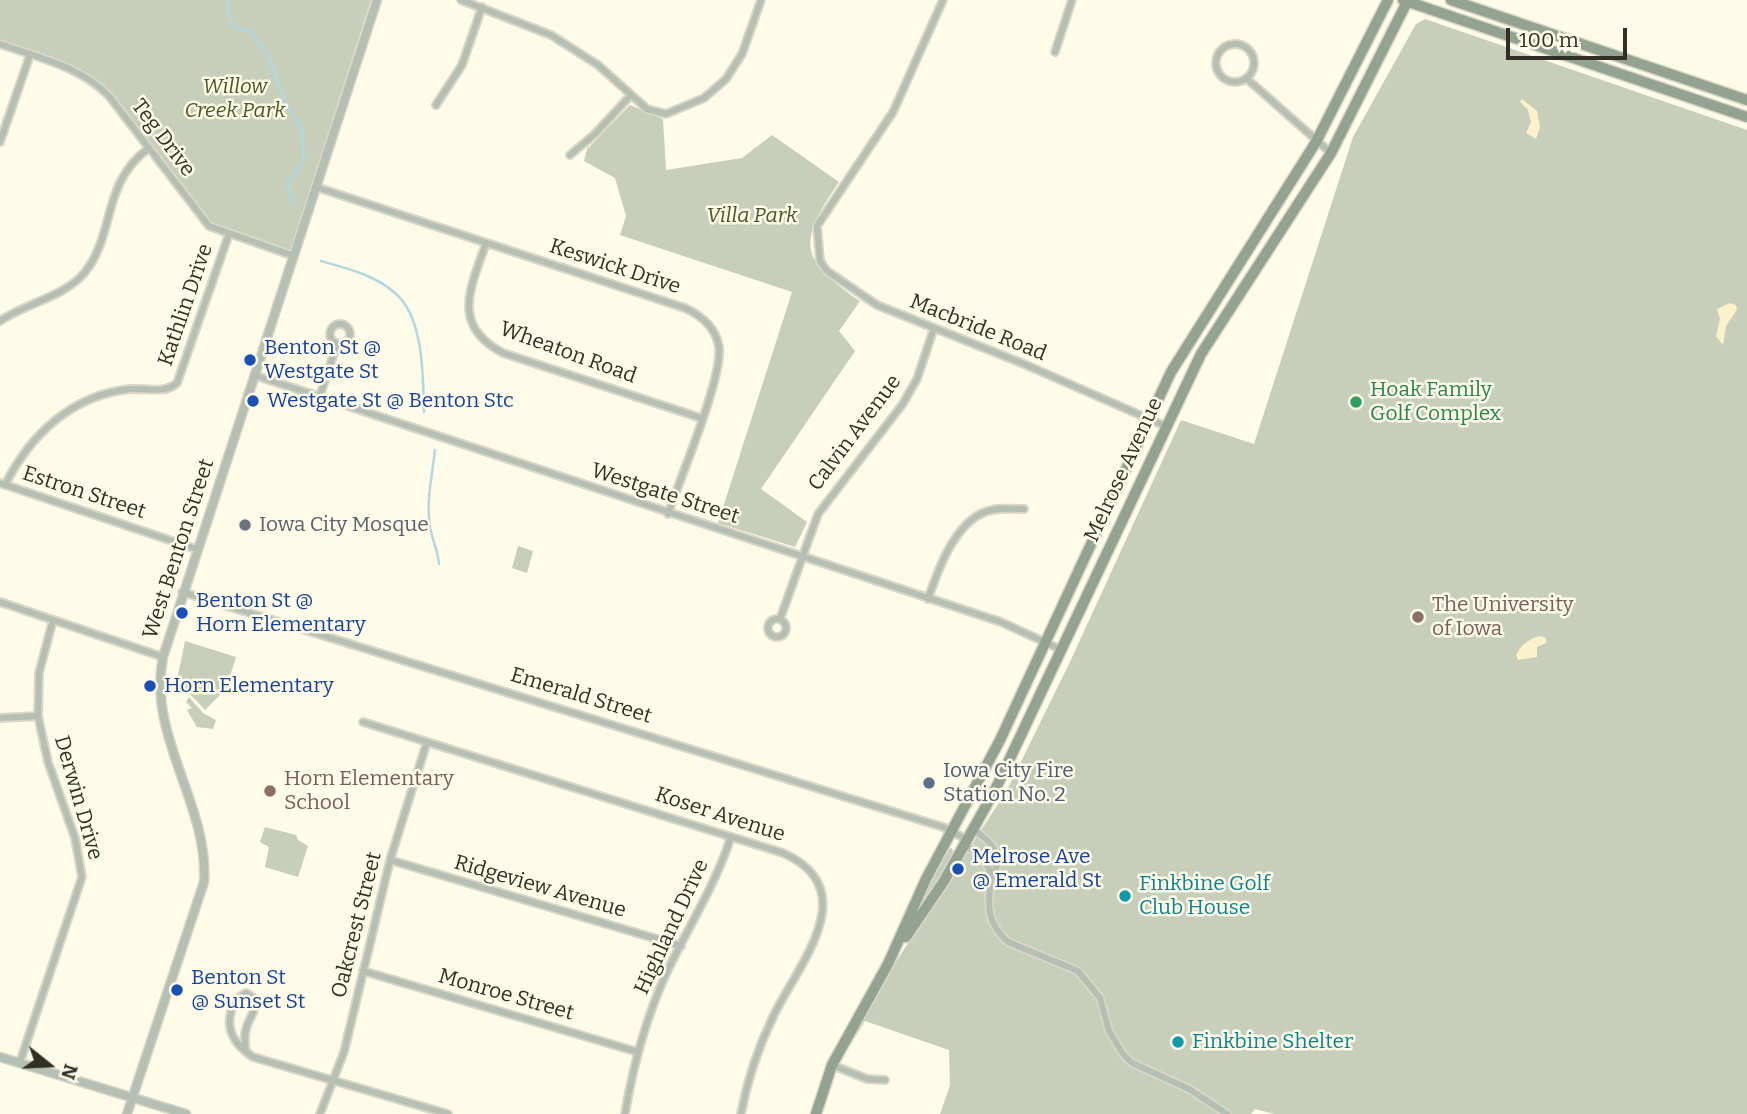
<!DOCTYPE html>
<html>
<head>
<meta charset="utf-8">
<style>
  body { margin:0 }
  #map { position:relative; width:1747px; height:1114px; overflow:hidden; background:#fefbe9; font-family:Bitter,serif }
  canvas { display:block }
  .north { position:absolute; left:14px; top:1030px; width:70px; height:70px; -webkit-text-stroke:5px #fefbe9; paint-order:stroke; rotate:108deg; font-size:19px; font-weight:700; line-height:28px; text-align:center; color:#312f24 }
  .north::after { content:''; display:block; margin:auto; width:24px; height:32px; background:#312f24; clip-path:polygon(50% 0,100% 100%,50% 72%,0 100%) }
  .scale { position:absolute; left:1506px; top:28px; width:121px; height:32px; box-sizing:border-box; border:4px solid #312f24; border-top:0; padding-left:9px; font-size:21px; line-height:24px; white-space:nowrap; color:#312f24; -webkit-text-stroke:5px #fefbe9; paint-order:stroke }
</style>
</head>
<body>
<div id="map">
<canvas width="1747" height="1114"></canvas>
<div class="north">N</div>
<div class="scale">100 m</div>
</div>
<script>
const ctx = document.querySelector('canvas').getContext('2d');
ctx.lineJoin = 'round';
function fill(path, color) {
  ctx.fillStyle = color;
  ctx.fill(path, 'evenodd');
}
function strokePath(path, color, width, dash) {
  ctx.strokeStyle = color;
  ctx.lineWidth = width;
  ctx.lineCap = dash ? 'butt' : 'round';
  ctx.setLineDash(dash || []);
  ctx.stroke(path);
}
function label(font, color, halo, rows, align = 'center') {
  ctx.font = font + ' Bitter,serif';
  ctx.lineWidth = 5;
  ctx.setLineDash([]);
  ctx.textBaseline = 'middle';
  ctx.strokeStyle = halo;
  ctx.fillStyle = color;
  for (const [text, x, y, turn = 0] of rows) {
    ctx.save();
    ctx.translate(x, y);
    ctx.rotate((+turn || 0) * Math.PI / 180);
    ctx.textAlign = isNaN(turn) ? turn : align;
    if (halo) ctx.strokeText(text, 0, 0);
    ctx.fillText(text, 0, 0);
    ctx.restore();
  }
}
fill(new Path2D(`
  M0,0h371l-82,254 -74,-25 -122,-150 -93,-35z
  M1425,19l322,111v984h-472l-20,-5 -4,5h-311l10,-29 -1,-35 -84,-29 -23,38 1,-6 47,-82 117,-181 62,-126 112,-244 73,24 99,-307 63,-113z
  M630,105l33,14 3,51 76,-12 30,-23 67,47c-42,61 -40,77 21,119l-21,30 16,20 -94,138 46,33 -12,25 -77,-24 74,-231 -172,-57 6,-19 -11,-38 -31,-17 3,-12z
  M518,546l15,5 -6,22 -15,-5z
  M185,641l51,16 -10,32 -21,21 -28,-30z
  M189,697l14,16 13,7 -3,9 -16,-2 -10,-17 5,-2 -6,-6z
  M265,827l31,8 2,5 10,6 -10,31 -33,-10 4,-20 -9,-5z
  M952,848l2,7 -40,62 32,-67z`), '#c7cfbb');
fill(new Path2D(`
  M1522,99l15,12 3,16 -4,12 -10,-6 5,-11 -3,-12 -8,-8z
  M1730,303l6,2 1,5 -11,16 -3,19 -7,-9 4,-17 -3,-10z
  M1540,636l6,2v5l-9,4v10l-19,3 -2,-5c4,-9 14,-17 24,-19z`), '#fbf1cb');
strokePath(new Path2D(`
  M228,0l1,16 6,11 16,5 18,26 16,44 17,27 2,30 -17,27 7,18
  M321,261c25,7 54,14 74,32 29,24 28,84 29,119
  M435,450c-3,26 -10,57 -4,82 3,12 7,20 8,32`), '#b1d7e0', 2.5);
const minor = new Path2D(`
  M461,0l90,35 47,30 49,44 19,5 38,-16 22,-19 16,-25 19,-54
  M943,0l-50,112 -76,114 3,35 7,10 50,34 147,59 141,62
  M0,44c39,14 80,22 109,52l100,130 85,30
  M1216 63a19 19 0 1 1 38 0a19 19 0 1 1-38 0Z
  M1055,52l17,-52
  M1246,78l85,75
  M436,105l26,-40 20,-58
  M0,142l30,-87
  M570,155l25,-21 36,-39
  M316,187l369,121c17,8 31,20 34,39 4,30 -39,132 -51,167
  M486,243c-15,45 -36,82 17,110l198,65
  M0,321c26,-18 65,-24 85,-49 31,-39 16,-89 64,-124
  M330 334a10 10 0 1 1 20 0a10 10 0 1 1-20 0Z
  M254,375l747,247 61,28
  M320,396l17,-52
  M0,483l196,66
  M5,485c25,-50 67,-90 125,-96 15,-1 35,5 47,-6l52,-149
  M182,592l660,204 101,31 25,13
  M928,599c10,-29 26,-75 57,-87 12,-5 27,-3 39,-3
  M0,602l163,55
  M768 628a9 9 0 1 1 18 0a9 9 0 1 1-18 0Z
  M780,619l38,-105 84,-109 15,-26 17,-51
  M0,718l38,-2
  M363,722l420,131c83,37 14,113 -10,164 -15,31 -26,64 -32,97
  M974,830c19,12 30,26 18,48
  M965,845c53,29 -1,57 43,97l70,29 22,27 9,33 14,23 9,9 57,26 38,25
  M390,860l291,86
  M363,971l275,81
  M246,1052c-6,-31 11,-34 9,-53l-9,-6 -10,6c-13,25 -6,43 17,58l195,57
  M20,1062l62,-185 -7,-39 -27,-76 -10,-46 1,-43 14,-53
  M832,1065l35,14 18,1
  M320,1114l24,-62 46,-192 37,-118
  M625,1114c8,-48 21,-96 41,-140 22,-47 49,-88 65,-137`);
const tertiary = new Path2D(`
  M0,1057l186,57
  M127,1114l77,-232c5,-78 -57,-145 -41,-225l214,-657`);
const secondary = new Path2D(`
  M1403,0l344,117
  M1451,0l296,100
  M906,937l38,-56 51,-91 206,-436 130,-201 77,-153
  M816,1114l16,-49 56,-101 38,-85 74,-139 171,-368 145,-230 72,-142`);
strokePath(minor, '#d9d6c6', 10);
strokePath(tertiary, '#d9d6c6', 11);
strokePath(secondary, '#d9d6c6', 13);
strokePath(minor, '#b5bfb4', 6);
strokePath(tertiary, '#b5bfb4', 8);
strokePath(secondary, '#93a291', 10);
for (const [x, y, r, color] of [
  [250,360,7,"#1a4fb4"],
  [253,401,7,"#1a4fb4"],
  [1356,402,7,"#2e9e5b"],
  [245,525,7,"#6b7280"],
  [182,613,7,"#1a4fb4"],
  [1418,617,7,"#8d6e63"],
  [150,686,7,"#1a4fb4"],
  [929,783,7,"#5c6f8a"],
  [270,791,7,"#8d6e63"],
  [958,869,7,"#1a4fb4"],
  [1125,896,7,"#0f9aa8"],
  [177,990,7,"#1a4fb4"],
  [1178,1042,7,"#0f9aa8"]
]) {
  const dot = new Path2D();
  dot.arc(x, y, r, 0, 2 * Math.PI);
  ctx.fillStyle = color;
  ctx.fill(dot);
  strokePath(dot, '#fefbe9', 2.5);
}
label('italic 21px', '#495829', '#fefbe9', [
  ["Willow",235,87],
  ["Creek Park",235,111],
  ["Villa Park",752,216]
]);
label('21px', '#312f24', '#fefbe9', [
  ["Teg Drive",163,138,53],
  ["Keswick Drive",615,267,18],
  ["Kathlin Drive",186,305,-71],
  ["Macbride Road",978,328,22],
  ["Wheaton Road",568,353,20],
  ["Calvin Avenue",855,433,-53],
  ["Melrose Avenue",1124,470,-65],
  ["Estron Street",84,493,18],
  ["Westgate Street",665,494,18],
  ["West Benton Street",179,549,-72],
  ["Emerald Street",581,696,17],
  ["Derwin Drive",78,798,74],
  ["Koser Avenue",720,815,18],
  ["Ridgeview Avenue",540,887,16],
  ["Oakcrest Street",357,925,-76],
  ["Highland Drive",672,927,-65],
  ["Monroe Street",506,995,16]
]);
label('21px', '#164399', '#fefbe9', [
  ["Benton St @",264,348],
  ["Westgate St",264,372],
  ["Westgate St @ Benton Stc",267,401],
  ["Benton St @",196,601],
  ["Horn Elementary",196,625],
  ["Horn Elementary",164,686],
  ["Melrose Ave",972,857],
  ["@ Emerald St",972,881],
  ["Benton St",191,978],
  ["@ Sunset St",191,1002]
], 'left');
label('21px', '#27864d', '#fefbe9', [
  ["Hoak Family",1370,390],
  ["Golf Complex",1370,414]
], 'left');
label('21px', '#5b616d', '#fefbe9', [
  ["Iowa City Mosque",259,525]
], 'left');
label('21px', '#785e54', '#fefbe9', [
  ["The University",1432,605],
  ["of Iowa",1432,629],
  ["Horn Elementary",284,779],
  ["School",284,803]
], 'left');
label('21px', '#4e5e75', '#fefbe9', [
  ["Iowa City Fire",943,771],
  ["Station No. 2",943,795]
], 'left');
label('21px', '#0d838f', '#fefbe9', [
  ["Finkbine Golf",1139,884],
  ["Club House",1139,908],
  ["Finkbine Shelter",1192,1042]
], 'left');
</script>
</body>
</html>
